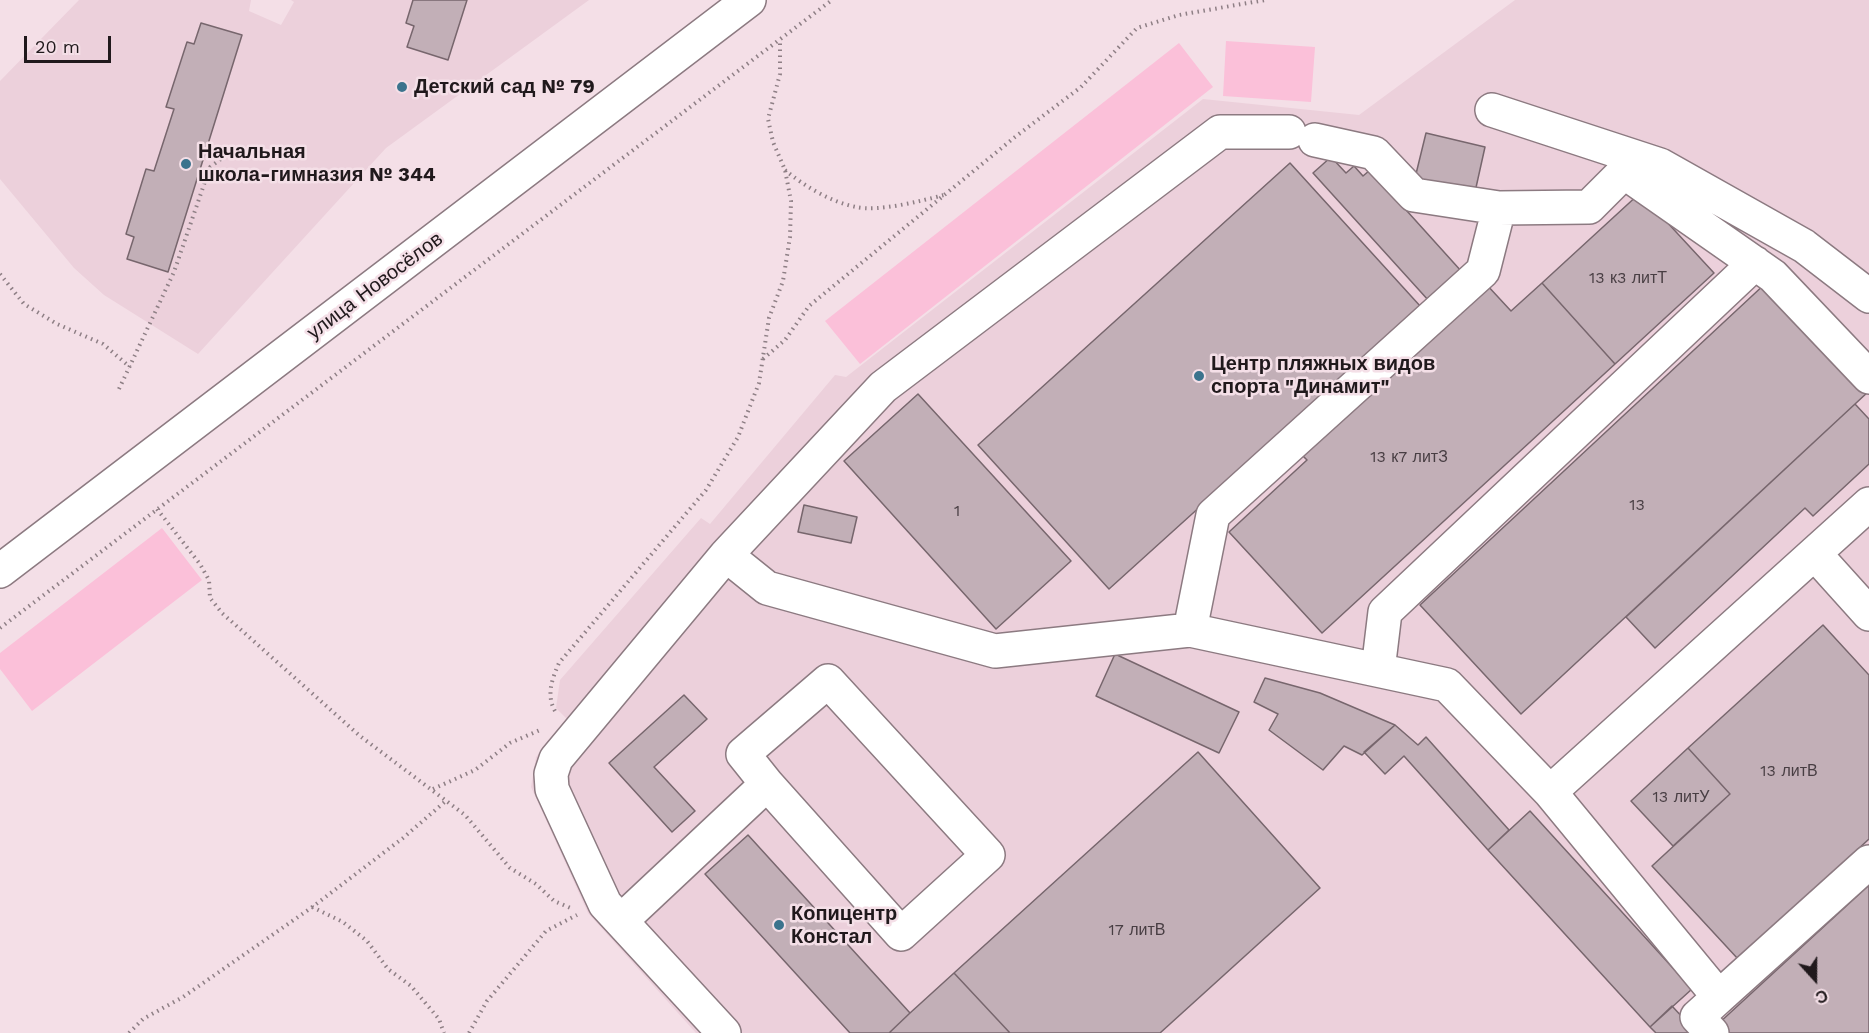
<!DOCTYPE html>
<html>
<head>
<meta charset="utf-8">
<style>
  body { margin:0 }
  #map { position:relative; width:1869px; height:1033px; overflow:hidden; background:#f4dfe7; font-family:"Work Sans",sans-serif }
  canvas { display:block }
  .north { position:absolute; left:1785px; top:949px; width:60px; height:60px; -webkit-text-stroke:4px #f4dfe7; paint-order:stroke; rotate:159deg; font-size:16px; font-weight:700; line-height:24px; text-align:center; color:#20191c }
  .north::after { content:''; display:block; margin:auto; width:21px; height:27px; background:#20191c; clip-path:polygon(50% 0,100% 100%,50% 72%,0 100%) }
  .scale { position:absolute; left:24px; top:36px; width:87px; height:27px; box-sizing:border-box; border:3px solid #20191c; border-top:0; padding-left:8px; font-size:18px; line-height:21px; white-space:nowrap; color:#20191c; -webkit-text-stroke:4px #f4dfe7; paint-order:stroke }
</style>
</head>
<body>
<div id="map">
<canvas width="1869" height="1033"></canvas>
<div class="north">С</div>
<div class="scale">20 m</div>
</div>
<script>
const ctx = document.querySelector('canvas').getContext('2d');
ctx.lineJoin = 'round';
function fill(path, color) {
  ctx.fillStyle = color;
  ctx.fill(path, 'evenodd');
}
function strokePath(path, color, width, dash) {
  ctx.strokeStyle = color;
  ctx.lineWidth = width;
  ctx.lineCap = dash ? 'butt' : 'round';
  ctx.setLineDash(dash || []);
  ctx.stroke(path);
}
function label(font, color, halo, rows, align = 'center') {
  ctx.font = font + ' "Work Sans",sans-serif';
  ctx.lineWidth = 5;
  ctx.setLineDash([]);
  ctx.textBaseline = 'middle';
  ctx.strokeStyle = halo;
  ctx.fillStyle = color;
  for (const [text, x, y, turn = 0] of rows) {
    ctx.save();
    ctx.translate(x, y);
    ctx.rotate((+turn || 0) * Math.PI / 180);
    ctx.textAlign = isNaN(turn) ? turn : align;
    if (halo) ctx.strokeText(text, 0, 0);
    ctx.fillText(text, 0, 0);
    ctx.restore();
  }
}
fill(new Path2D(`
  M79,0h172l-2,11 32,14 13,-23 -3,-2h298l-203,148 -188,206 -94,-59 -30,-27 -74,-89v-98z
  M1515,0h354v1033h-1173l-108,-120 -57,-126 5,-30 31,-38 -11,-11 4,-28 141,-162 9,6 125,-149 11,2 357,-278 156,16z`), '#ecd0db');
fill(new Path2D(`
  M1226,41l89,6 -4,55 -88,-6z
  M1179,43l34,44 -353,277 -35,-43z
  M162,528l40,52 -170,131 -32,-42v-16z`), '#fbc0d9');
const building = new Path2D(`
  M413,0h54l-19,60 -41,-13 7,-21 -8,-3z
  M201,23l41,12 -74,237 -41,-13 7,-22 -8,-3 20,-65 8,2 20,-62 -8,-2 21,-65 7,2z
  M1426,133l59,14 -10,45 -60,-14z
  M1331,157l15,16 8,-7 9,10 7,-6 92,102 -33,29 -116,-128z
  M1290,163l131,144 -312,282 -131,-144z
  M1640,193l74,80 -99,91 -73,-81z
  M1767,282l102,109 -348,323 -101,-109z
  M1542,283l73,81 -293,269 -93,-101 78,-72 -6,-6 185,-170 25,27z
  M918,394l153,167 -75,68 -152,-168z
  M1855,404l14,15v45l-56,52 -8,-8 -150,140 -29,-31z
  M804,505l53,12 -6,26 -53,-11z
  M1823,625l46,50v164l-131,120 -86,-93 78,-72 -42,-46z
  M1115,654l124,58 -20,41 -123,-57z
  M1265,678l55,15 75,32 -33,30 -18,-9 -21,24 -54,-40 9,-16 -24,-12z
  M684,695l23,24 -53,48 41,44 -23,21 -63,-69z
  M1395,725l23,20 8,-8 83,93 -21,20 -84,-94 -19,18 -21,-22z
  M1688,748l42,46 -57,52 -42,-45z
  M1198,752l122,136 -160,145h-150l-56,-60z
  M1530,811l162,178 -42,38 -162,-177z
  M748,835l162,178 -21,20h-39l-145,-159z
  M1869,885v148h-142l-9,-9z
  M954,973l56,60h-121l21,-20z
  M1672,1006l25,27h-41l-6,-6z`);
fill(building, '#c2afb7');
strokePath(building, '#77666d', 1.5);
const minor = new Path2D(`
  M1492,110l168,55 144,81 65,50
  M1315,140l59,13 40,42 85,13 90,-1 35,-35 149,104 96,101
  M1815,554l54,60
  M726,555l41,33 228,63 195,-21 257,55 103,107 169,205 150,-135
  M0,571l749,-571
  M1190,630l23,-115 270,-244 16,-63
  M1378,670l7,-58 370,-349
  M1550,792l319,-288
  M622,920l145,-136 134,150 87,-79 -160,-174 -85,73 24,30
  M724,1033l-119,-129 -53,-115 -1,-15 5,-15 170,-204 157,-168 337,-255h69
  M1712,1033l-15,-16 22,-20`);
strokePath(minor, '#8c7a81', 36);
strokePath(new Path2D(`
  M785,170c19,16 46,32 71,37 22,5 65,-6 88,-12
  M0,274l24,30 33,20 46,20 27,23
  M763,359l22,-19 24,-34 206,-169 66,-50 56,-59 42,-13 86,-15
  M119,389l55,-117 36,-105 11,-8
  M157,509l43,55 9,16 1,18 12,15 138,123 105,79 45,53 26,16 18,17 19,8
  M0,628l832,-628
  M555,711c-9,-16 -3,-32 4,-48l147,-173 32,-53 21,-54 10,-65 14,-37 7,-44 1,-36 -6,-31 -12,-28 -5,-23 12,-45v-33
  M433,789l42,-19 35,-27 30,-13
  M312,907l31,15 24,19 21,28 23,17 28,33 5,14
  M129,1033l14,-14 40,-22 128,-89 92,-70 44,-38
  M469,1033l18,-32 59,-70 31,-16`), '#8e7f85', 4, [1.5, 4.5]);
strokePath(minor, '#fff', 33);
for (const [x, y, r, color] of [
  [402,87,6,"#3b738d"],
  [186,164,6,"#3b738d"],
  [1199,376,6,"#3b738d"],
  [779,925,6,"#3b738d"]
]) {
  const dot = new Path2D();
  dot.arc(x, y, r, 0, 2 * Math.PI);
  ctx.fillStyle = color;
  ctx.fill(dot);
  strokePath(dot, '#f4dfe7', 2);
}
label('16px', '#483e43', null, [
  ["13 к3 литТ",1628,278],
  ["13 к7 литЗ",1409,457],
  ["13",1637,505],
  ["1",957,511],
  ["13 литВ",1789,771],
  ["13 литУ",1681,797],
  ["17 литВ",1137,930]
]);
label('bold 20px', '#20191c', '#f4dfe7', [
  ["Детский сад № 79",414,87],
  ["Начальная",198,152],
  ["школа-гимназия № 344",198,175],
  ["Центр пляжных видов",1211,364],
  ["спорта \"Динамит\"",1211,387],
  ["Копицентр",791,914],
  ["Констал",791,937]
], 'left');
label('20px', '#20191c', '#f4dfe7', [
  ["улица Новосёлов",375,286,-37]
]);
</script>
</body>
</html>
